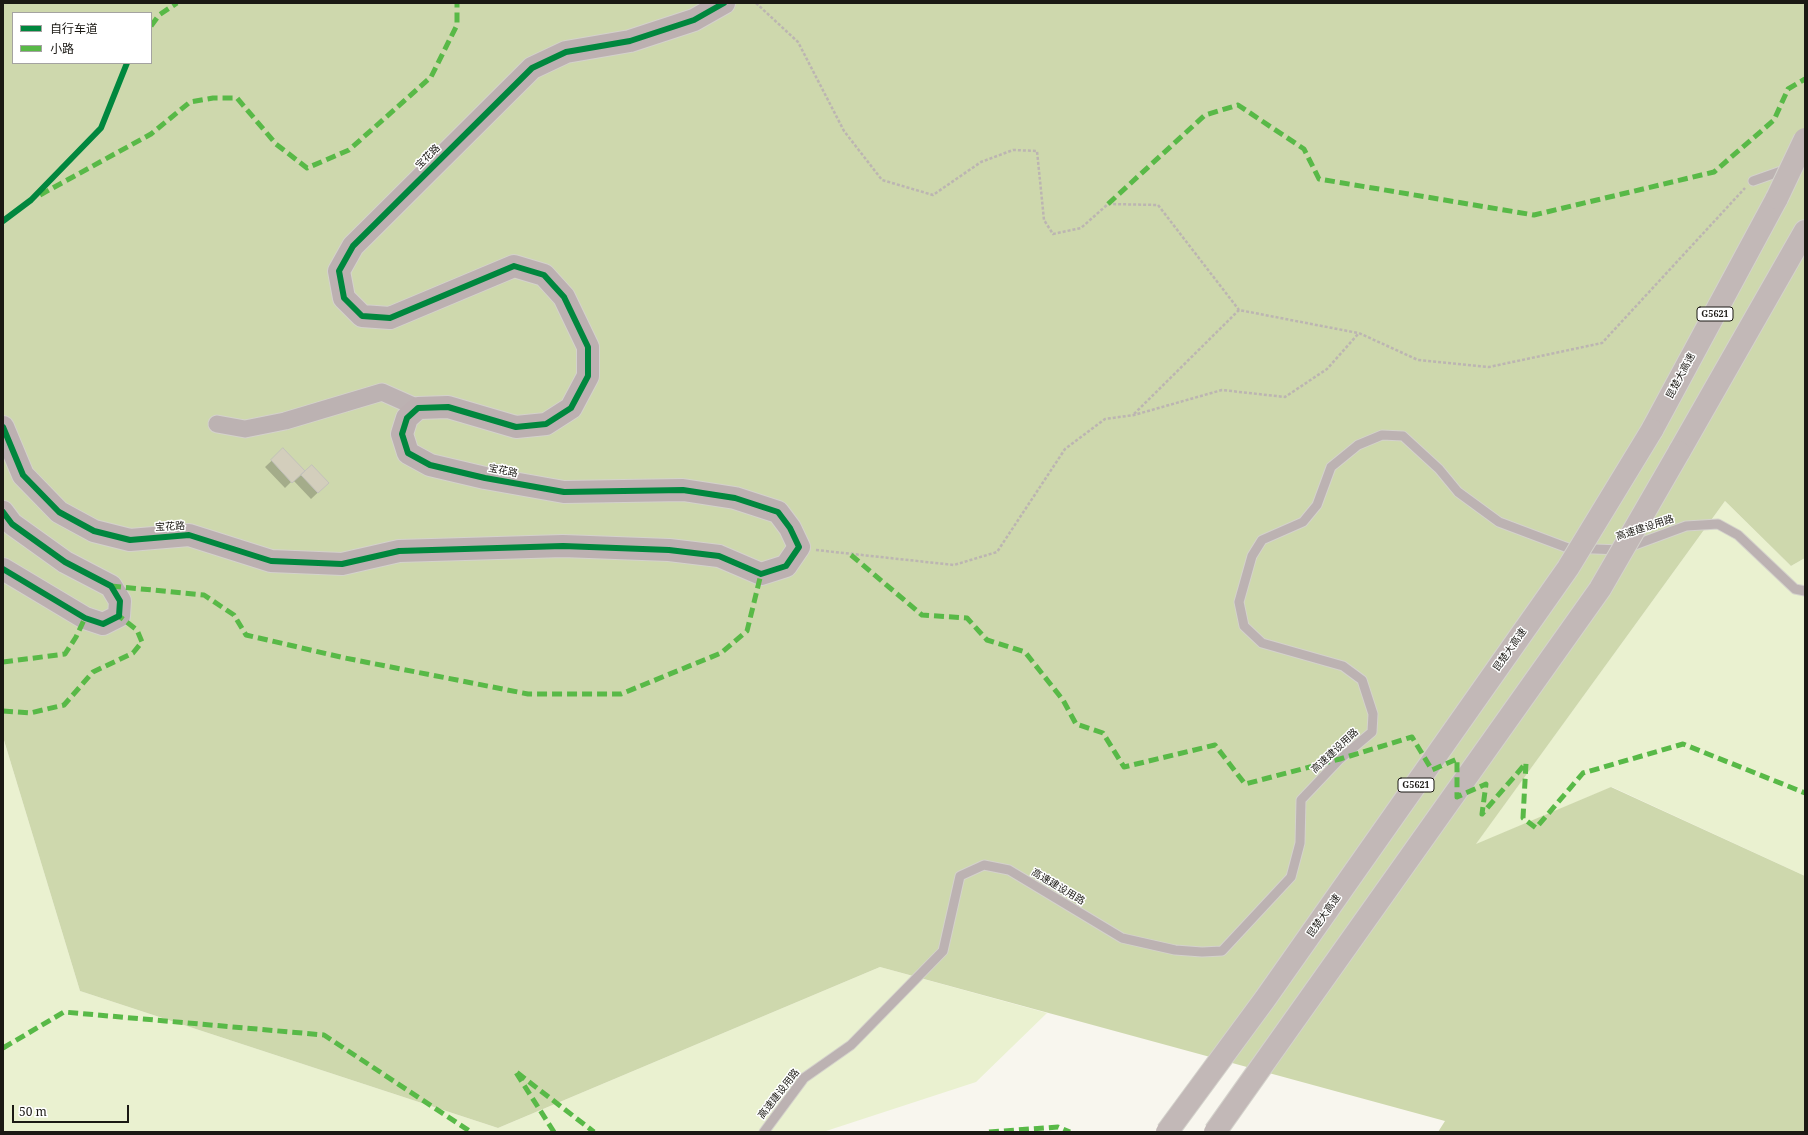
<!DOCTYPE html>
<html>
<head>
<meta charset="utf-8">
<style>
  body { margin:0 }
  #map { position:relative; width:1808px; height:1135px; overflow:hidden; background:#f8f6ee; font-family:"Noto Serif","Noto Sans SC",serif }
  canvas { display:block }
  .frame { position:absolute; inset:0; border:4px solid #1b1914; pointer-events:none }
  .legend { position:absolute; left:12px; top:12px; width:140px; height:52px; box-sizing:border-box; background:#fff; border:1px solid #a4a3a1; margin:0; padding:5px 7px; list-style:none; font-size:12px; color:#1b1914 }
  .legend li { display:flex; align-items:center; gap:8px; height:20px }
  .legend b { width:20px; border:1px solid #a4a3a1 }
  .scale { position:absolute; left:12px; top:1105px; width:117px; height:18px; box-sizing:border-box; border:2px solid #1b1914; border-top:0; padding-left:5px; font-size:12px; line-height:14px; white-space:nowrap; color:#1b1914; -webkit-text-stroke:3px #fff; paint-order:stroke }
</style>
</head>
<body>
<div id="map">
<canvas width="1808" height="1135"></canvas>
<div class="frame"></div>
<ul class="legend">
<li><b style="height:5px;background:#00873e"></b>自行车道</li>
<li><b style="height:5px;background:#58b947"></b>小路</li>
</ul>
<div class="scale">50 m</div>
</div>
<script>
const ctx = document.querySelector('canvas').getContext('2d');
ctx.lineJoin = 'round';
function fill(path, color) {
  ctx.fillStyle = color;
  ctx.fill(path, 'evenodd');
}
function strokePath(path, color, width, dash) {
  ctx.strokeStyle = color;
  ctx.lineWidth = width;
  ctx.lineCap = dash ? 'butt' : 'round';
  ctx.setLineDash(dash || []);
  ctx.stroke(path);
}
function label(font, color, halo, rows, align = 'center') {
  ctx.font = font + ' "Noto Serif","Noto Sans SC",serif';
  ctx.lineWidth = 3;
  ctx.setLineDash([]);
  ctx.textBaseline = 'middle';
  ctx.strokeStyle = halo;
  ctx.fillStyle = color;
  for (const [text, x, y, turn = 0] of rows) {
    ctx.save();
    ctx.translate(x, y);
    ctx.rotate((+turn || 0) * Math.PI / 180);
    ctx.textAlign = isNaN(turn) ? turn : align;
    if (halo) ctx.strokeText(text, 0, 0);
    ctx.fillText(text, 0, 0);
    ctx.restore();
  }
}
fill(new Path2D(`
  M1725,501l66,65 14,-8v318l-193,-89 -137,58z
  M3,737l77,254 418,137 382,-161 167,46 -71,69 -153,50h-820z`), '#eaf1d0');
fill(new Path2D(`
  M3,3h1802v555l-14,8 -66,-65 -249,343 135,-57 194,89v256h-367l7,-11 -565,-154 -382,161 -418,-137 -77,-254zM13,13h138v50h-138z`), '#ced8ad');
fill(new Path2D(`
  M283,450l22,23 23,10 -17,16 -18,-19 -8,8 -20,-21z`), '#0003');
const building = new Path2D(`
  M283,448l22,23 -13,12 -21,-23z
  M312,465l17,18 -11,10 -17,-18z`);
fill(building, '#d3cebc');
strokePath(building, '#c3c1bb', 1);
const lane = new Path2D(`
  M1753,181l34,-12
  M764,1132l40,-54 47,-33 92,-94 17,-75 24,-11 25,5 113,68 53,12 27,2 20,-1 69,-74 9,-34 1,-43 39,-41 32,-27 1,-18 -11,-34 -19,-14 -81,-23 -18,-17 -5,-24 13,-46 10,-16 41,-18 14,-17 14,-38 27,-22 24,-10 21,1 36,33 19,23 41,30 69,26 53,2 65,-24 32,-2 20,11 57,54 10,2`);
const street = new Path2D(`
  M217,424l28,5 40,-8 97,-29 36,16`);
const secondary = new Path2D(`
  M3,427l20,48 36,37 35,19 36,9 59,-5 82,26 71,3 57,-13 164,-5 106,4 50,6 42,18 25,-8 13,-19 -9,-19 -12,-16 -43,-14 -52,-8 -119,2 -79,-14 -55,-13 -22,-12 -6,-19 5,-16 11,-10 30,-1 68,20 30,-3 25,-16 17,-32v-29l-24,-50 -20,-22 -30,-9 -124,52 -28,-2 -18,-18 -5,-27 14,-25 179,-178 34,-16 64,-11 64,-21 30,-17
  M3,512l9,12 53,38 46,24 9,15 -1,15 -16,8 -18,-6 -82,-49`);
const highway = new Path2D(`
  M1652,430l125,-232
  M1679,452l126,-221`);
strokePath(lane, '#d4d2cc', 11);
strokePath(street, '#d4d2cc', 19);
strokePath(secondary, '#d4d2cc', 24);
strokePath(highway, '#d4d2cc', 24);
strokePath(new Path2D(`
  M756,3l42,39 46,89 38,49 51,15 48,-33 32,-12 24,1 7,69 9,14 28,-6 27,-24 50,1 81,105
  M1134,414l105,-104 119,23
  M816,550l138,15 43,-13 68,-103 40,-30 29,-4 88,-25 63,7 42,-28 32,-36 59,27 71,7 113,-24 143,-155`), '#bcb5b2', 2.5, [3, 2]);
strokePath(lane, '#bcb2b2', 9);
strokePath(street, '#bcb2b2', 17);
strokePath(secondary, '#bcb0b1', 22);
strokePath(highway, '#c2b8b7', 22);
const highwayBridge = new Path2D(`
  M1777,198l28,-59
  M1167,1132l98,-133 303,-431 84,-138
  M1215,1132l385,-543 79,-137`);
strokePath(highwayBridge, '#d4d2cc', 24, []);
strokePath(highwayBridge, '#c2b8b7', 22);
strokePath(new Path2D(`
  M151,26l8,-11 18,-12
  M40,195l111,-61 39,-32 23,-4h24l39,46 31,24 42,-18 82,-73 26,-52v-22
  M1108,204l97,-89 33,-10 66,44 15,30 215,36 180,-43 60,-52 14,-31 17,-10
  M851,555l71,60 45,3 20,22 38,12 38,48 13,24 27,9 21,34 91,-22 30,39 95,-25 72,-22 20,33 25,-11v38l29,-13 -4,30 44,-51 -3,55 13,10 47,-55 100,-29 122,49
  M111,586l93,9 30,20 12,20 99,23 183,36h93l100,-41 26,-22 14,-57
  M3,662l62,-8 11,-17 9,-19
  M3,711l27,2 34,-8 29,-33 40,-19 9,-11 -5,-12 -18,-14
  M3,1048l61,-36 260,23 147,97
  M554,1132l-39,-61 79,61
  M989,1132l69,-5 12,5`), '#58b947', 5, [10, 5]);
strokePath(new Path2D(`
  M3,221l28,-21 70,-72 26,-65
  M3,427l20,48 36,37 35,19 36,9 59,-5 82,26 71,3 57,-13 164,-5 106,4 50,6 42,18 25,-8 13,-19 -9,-19 -12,-16 -43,-14 -52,-8 -119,2 -79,-14 -55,-13 -22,-12 -6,-19 5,-16 11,-10 30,-1 68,20 30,-3 25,-16 17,-32v-29l-24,-50 -20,-22 -30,-9 -124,52 -28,-2 -18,-18 -5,-27 14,-25 179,-178 34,-16 64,-11 64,-21 30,-17
  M3,512l9,12 53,38 46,24 9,15 -1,15 -16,8 -18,-6 -82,-49`), '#00873e', 6);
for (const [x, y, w] of [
  [1715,314,36],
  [1416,785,36]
]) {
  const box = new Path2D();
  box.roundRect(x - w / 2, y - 7, w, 14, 3);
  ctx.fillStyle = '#fff';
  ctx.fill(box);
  strokePath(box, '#1b1914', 1);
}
label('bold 9px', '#1b1914', null, [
  ["G5621",1715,314],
  ["G5621",1416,785]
]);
label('10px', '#1b1914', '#fff', [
  ["宝花路",428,157,-45],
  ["昆楚大高速",1681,376,-62],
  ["宝花路",503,471,11],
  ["宝花路",170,527,-3],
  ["高速建设用路",1645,528,-18],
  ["昆楚大高速",1510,650,-55],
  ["高速建设用路",1335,751,-43],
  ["高速建设用路",1058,887,31],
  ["昆楚大高速",1324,916,-55],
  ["高速建设用路",779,1094,-52]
]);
</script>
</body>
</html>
